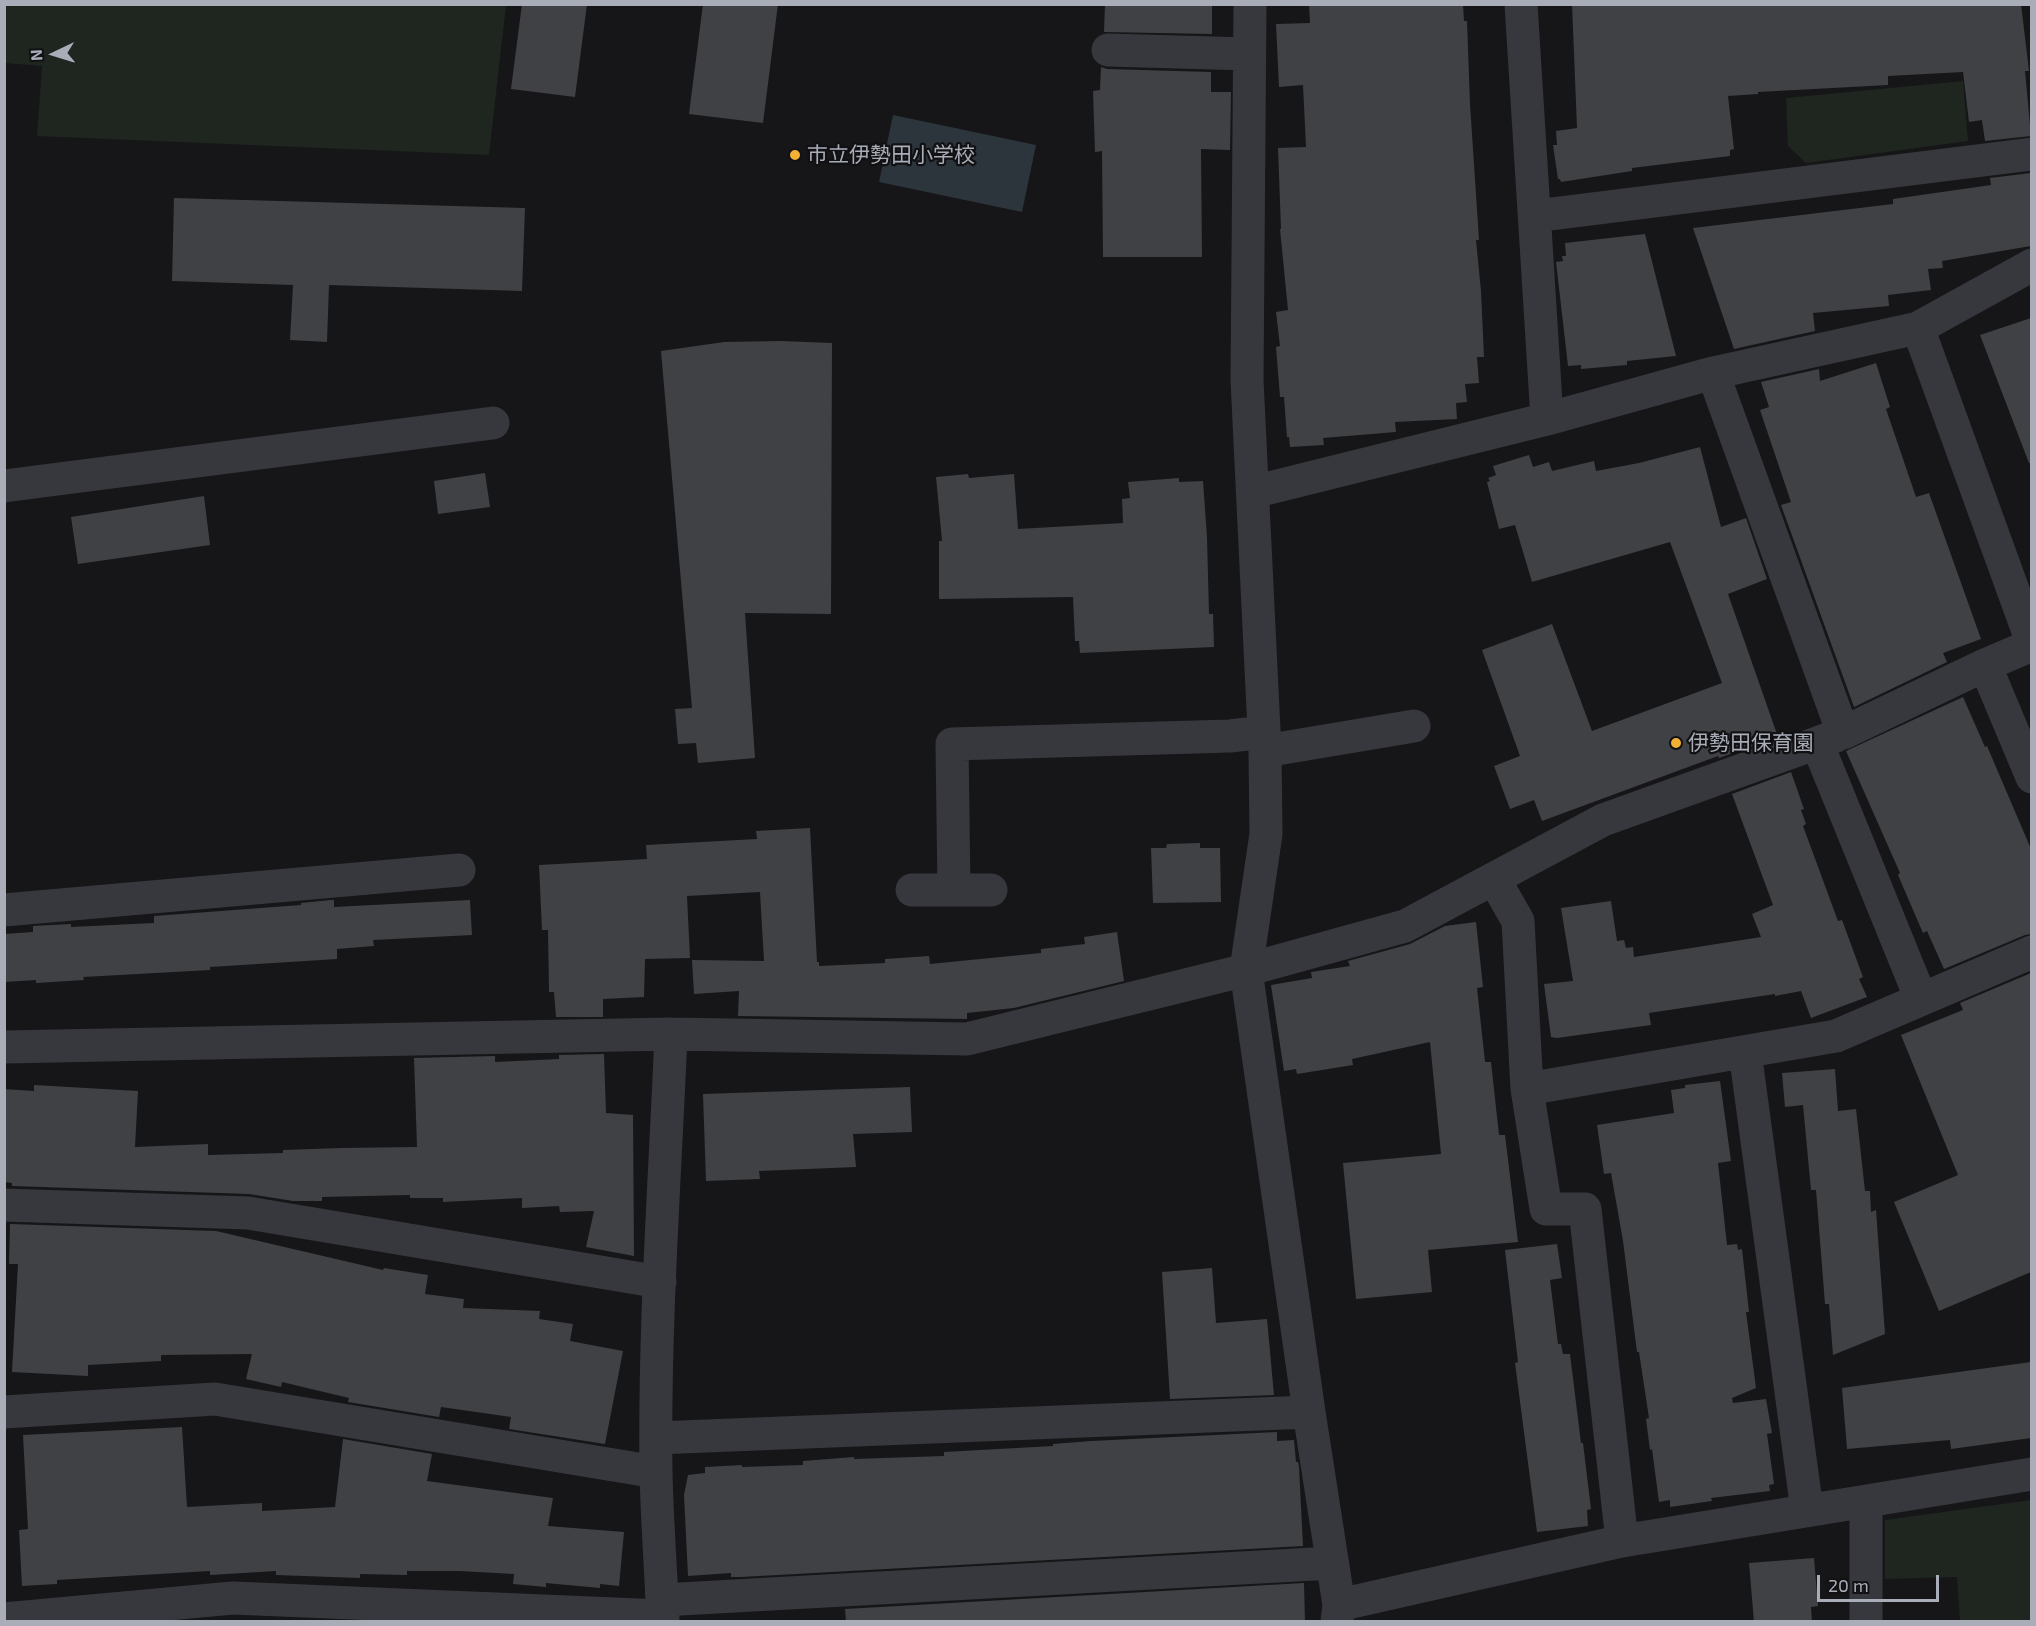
<!DOCTYPE html>
<html>
<head>
<meta charset="utf-8">
<style>
  body { margin:0 }
  #map { position:relative; width:2036px; height:1626px; overflow:hidden; background:#161618; font-family:"Exo 2",sans-serif }
  canvas { display:block }
  .frame { position:absolute; inset:0; border:6px solid #a8adb8; pointer-events:none }
  .north { position:absolute; left:24px; top:24px; width:60px; height:60px; -webkit-text-stroke:4px #111113; paint-order:stroke; rotate:266deg; font-size:16px; font-weight:700; line-height:24px; text-align:center; color:#a8adb8 }
  .north::after { content:''; display:block; margin:auto; width:21px; height:27px; background:#a8adb8; clip-path:polygon(50% 0,100% 100%,50% 72%,0 100%) }
  .scale { position:absolute; left:1817px; top:1575px; width:122px; height:27px; box-sizing:border-box; border:3px solid #a8adb8; border-top:0; padding-left:8px; font-size:18px; line-height:21px; white-space:nowrap; color:#a8adb8; -webkit-text-stroke:4px #111113; paint-order:stroke }
</style>
</head>
<body>
<div id="map">
<canvas width="2036" height="1626"></canvas>
<div class="frame"></div>
<div class="north">N</div>
<div class="scale">20 m</div>
</div>
<script>
const ctx = document.querySelector('canvas').getContext('2d');
ctx.lineJoin = 'round';
function fill(path, color) {
  ctx.fillStyle = color;
  ctx.fill(path, 'evenodd');
}
function strokePath(path, color, width, dash) {
  ctx.strokeStyle = color;
  ctx.lineWidth = width;
  ctx.lineCap = dash ? 'butt' : 'round';
  ctx.setLineDash(dash || []);
  ctx.stroke(path);
}
function label(font, color, halo, rows, align = 'center') {
  ctx.font = font + ' "Exo 2","Noto Sans JP",sans-serif';
  ctx.lineWidth = 4.5;
  ctx.setLineDash([]);
  ctx.textBaseline = 'middle';
  ctx.strokeStyle = halo;
  ctx.fillStyle = color;
  for (const [text, x, y, turn = 0] of rows) {
    ctx.save();
    ctx.translate(x, y);
    ctx.rotate((+turn || 0) * Math.PI / 180);
    ctx.textAlign = isNaN(turn) ? turn : align;
    if (halo) ctx.strokeText(text, 0, 0);
    ctx.fillText(text, 0, 0);
    ctx.restore();
  }
}
fill(new Path2D(`
  M4,5h502l-17,150 -452,-19 5,-70 -37,-3z
  M1963,81l5,60 -162,22 -18,-17 -2,-48z
  M2031,1500v121h-71l-3,-44 -72,2v-59z`), '#1e261f');
fill(new Path2D(`
  M893,115l143,30 -14,67 -143,-30z`), '#2c353c');
fill(new Path2D(`
  M522,4h65l-12,93 -64,-8z
  M703,4h75l-15,119 -74,-9z
  M1105,4h107v30l-108,-2z
  M1309,4h154l1,17h3l3,83 9,136h-3l5,51 3,66h-7l2,26 -14,1 2,18 -11,1 1,16 -62,3 1,10 -73,6 1,7 -34,2 -1,-10h-2l-3,-40h-4l-4,-50 4,-1 -4,-34 12,-2 -8,-81h1l-3,-81 28,-1 -3,-62 -24,2 -3,-63 34,-1z
  M1572,4h449l8,67h-4l6,65 -46,5 -3,-21 -13,2 -6,-50 -75,4v9l-130,7v2l-30,2 6,53 -4,1v6l-98,12v3l-71,11 -1,-3h-2l-5,-34h4l-1,-14 21,-3z
  M1101,67l6,2 104,3v20h20l-1,58 -29,-1 1,108h-99l-1,-106 -7,1 -2,-61 7,-1z
  M2031,173v73l-89,15 1,7 -15,1 3,21 -43,5 1,11 -76,7 2,18 -81,18 -41,-121 200,-24v-5l98,-14 -1,-7z
  M174,198l351,10 -3,83 -193,-6 -2,57 -37,-2 3,-55 -121,-4z
  M1645,234l31,122 -49,5v4l-46,4v-4l-13,1 -12,-104 7,-1 -1,-5h4l-1,-13z
  M2031,318v145h-2l-49,-128z
  M781,341l51,2 -1,271 -86,-1 10,145 -57,5 -2,-20 -18,1 -3,-35 17,-1 -31,-357 63,-9z
  M1876,363l14,44 -4,2 30,88 13,-4 52,146 -38,14 4,9 -93,45 -73,-202 10,-3 -31,-92 9,-3 -8,-25 58,-13 1,12z
  M1700,447l21,80 25,-9 21,61 -39,15 50,143 -59,21 -1,-2 -176,65 -8,-21 -24,9 -16,-43 26,-10 -38,-106 70,-26 40,107 130,-48 -52,-141 -138,40 -17,-57 -16,4 -12,-47 3,-1 -2,-3 8,-3 -3,-9 36,-11 4,12 16,-5 3,9 42,-10 2,10 43,-8z
  M485,473l5,34 -52,7 -4,-33z
  M968,474l1,4 45,-4 4,55 105,-6 -1,-24 8,-1 -2,-16 51,-4v4l24,-1 4,56 2,77h4l1,33 -134,6 -1,-12h-4l-2,-44 -134,2v-58h3l-6,-64z
  M204,496l6,49 -132,19 -7,-47z
  M1963,697l22,50 2,-1 44,103v85l-6,1 -81,34 -17,-38 -4,2 -25,-58 2,-2 -54,-122z
  M1791,772l13,37 -3,1 5,14 -3,2 35,95 4,-1 21,57 -4,2 8,18 -56,21 -10,-27 -26,5v-2l-126,19 2,12 -94,13 -6,-1 -7,-53 29,-3 -12,-73 50,-7 6,40 7,-1 2,8 7,-1 1,10 127,-20 -9,-23 21,-9 -41,-111z
  M810,828l7,134h2v4l66,-3v-4l44,-3 1,8 111,-11v-4l44,-5 -1,-7 33,-5 7,49 -110,27 -47,5v6l-229,-3 1,-25 -45,3 -2,-34 72,1 -4,-69 -73,4 3,62 -45,1 -1,38 -41,2v18h-47l-2,-25h-5l-1,-62h-6l-3,-65 108,-6 -1,-14 111,-6 -1,-8z
  M1200,843v5h20l1,54 -68,1 -2,-55h15l1,-4z
  M331,900h3v7l136,-7 2,35 -99,5 1,6 -37,3v10l-127,8v3l-127,7 1,3 -48,3v-3l-32,2v-48l29,-2v-6l38,-2v3l83,-4v-7l147,-11v-2z
  M1476,922l7,65 -6,1 8,74h6l8,73h6l13,107 -90,8 4,42 -76,7 -13,-136 98,-9 -11,-112 -78,17 1,6 -56,9 -1,-5 -12,2 -13,-86 41,-7 -1,-6 39,-6 -2,-5 62,-17 35,-18z
  M2031,973v299l-92,39 -45,-109 64,-27 -57,-140 62,-25 -3,-7z
  M604,1054l2,59 27,2 1,141 -48,-9 8,-36 -34,1 -1,-6 -37,2v-10l-79,4v-4h-33v-3l-88,2v4h-29l-44,-7 -237,-8v-3l-8,-1v-93l30,2v-6l104,6 -3,56 73,-3v11l75,-2v-3l58,-2 76,-1 -3,-89 81,-2v6l64,-3v-4z
  M1835,1069l3,42 18,-2 9,82h5l1,21 5,-2 9,124 -52,21 -4,-51h-4l-9,-114h-5l-8,-85 -18,2 -3,-34z
  M1720,1081l11,80 -13,2 9,82 10,-1 1,6 4,-1 7,63h-3l10,76 -24,10 1,5 33,-4 6,34 -5,1 7,50 -5,1 1,6 -59,7 1,3 -42,6v-7l-11,2 -7,-53 -2,1 -4,-31 3,-1 -10,-66h-2l-14,-111 -12,-68 -7,1 -7,-49 77,-12 -3,-23 14,-2v-3z
  M910,1087l2,45 -59,2 3,33 -97,4 1,8 -54,2 -3,-87z
  M10,1224l206,7 167,39 1,-2 44,7 -3,19 39,5 -1,9 77,3 -1,8 34,5 -3,17 53,10 -18,93 -96,-15 2,-12 -70,-10 -2,10 -91,-15 1,-4 -67,-16 -1,5 -35,-8 6,-25 -91,1v6l-73,4v11l-76,-4 6,-108h-9z
  M1557,1244l5,34 -12,2 8,64h3l2,10h7l11,89h2l8,66 -4,1 1,16 -51,6 -22,-169 3,-1 -13,-112z
  M1212,1268l4,55 51,-4 7,76 -104,4 -8,-127z
  M2031,1362v76l-80,11 -1,-9 -103,9 -5,-61z
  M182,1427l5,80 75,-4v8l73,-4 8,-68 89,15 -5,27 126,17 -5,28 76,6 -5,54 -19,-2v4l-54,-5v4l-33,-3 1,-10 -54,-3h-53v4l-47,-1v4l-84,-3v-4l-66,4v-4l-153,9v4l-35,2 -3,-56 9,-1 -5,-94z
  M1277,1432v9l17,-1 2,22h2l1,5 4,79 -562,31h-10v-4l-43,3 -4,-81 4,-20 17,-2v-6l37,-2v2l61,-2v-4l51,-4v2l90,-3v-4l109,-6v-2l38,-3z
  M1814,1558l4,48 -7,1 1,15h-58l-5,-59z
  M1304,1583l1,39h-459l-1,-13z`), '#404145');
strokePath(new Path2D(`
  M1250,4l-3,376 18,371 1,83 -20,136 63,442 30,193 -2,17
  M1521,4l26,415
  M1108,50l141,4
  M1535,216l497,-62
  M1918,328l114,314
  M1713,373l130,360 142,-68 47,-20
  M4,486l489,-63
  M1253,492l294,-73 166,-46 205,-45 114,-63
  M1985,665l47,112
  M1836,736l-19,7 104,256
  M1265,751l149,-25
  M1494,879l24,42 9,168 19,120h39l37,332
  M912,890h79
  M954,890l-2,-146 278,-8 34,-4
  M4,910l455,-40
  M4,1047l667,-13 296,5 279,-69 159,-44 198,-106 214,-77
  M1745,1052l62,458
  M1527,1089l309,-53 196,-84
  M4,1205l244,8 412,69
  M4,1412l211,-13 441,73
  M656,1438l653,-26
  M662,1600l670,-37
  M1339,1605l283,-64 410,-67
  M4,1619l229,-21 430,18
  M663,1622c-2,-51 -6,-101 -7,-151 -2,-146 9,-292 15,-437
  M1866,1622v-120`), '#37383d', 33);
for (const [x, y, r, color] of [
  [795,155,6,"#f2b134"],
  [1676,743,6,"#f2b134"]
]) {
  const dot = new Path2D();
  dot.arc(x, y, r, 0, 2 * Math.PI);
  ctx.fillStyle = color;
  ctx.fill(dot);
  strokePath(dot, '#111113', 2);
}
label('21px', '#a8adb8', '#111113', [
  ["市立伊勢田小学校",807,155],
  ["伊勢田保育園",1688,743]
], 'left');
</script>
</body>
</html>
